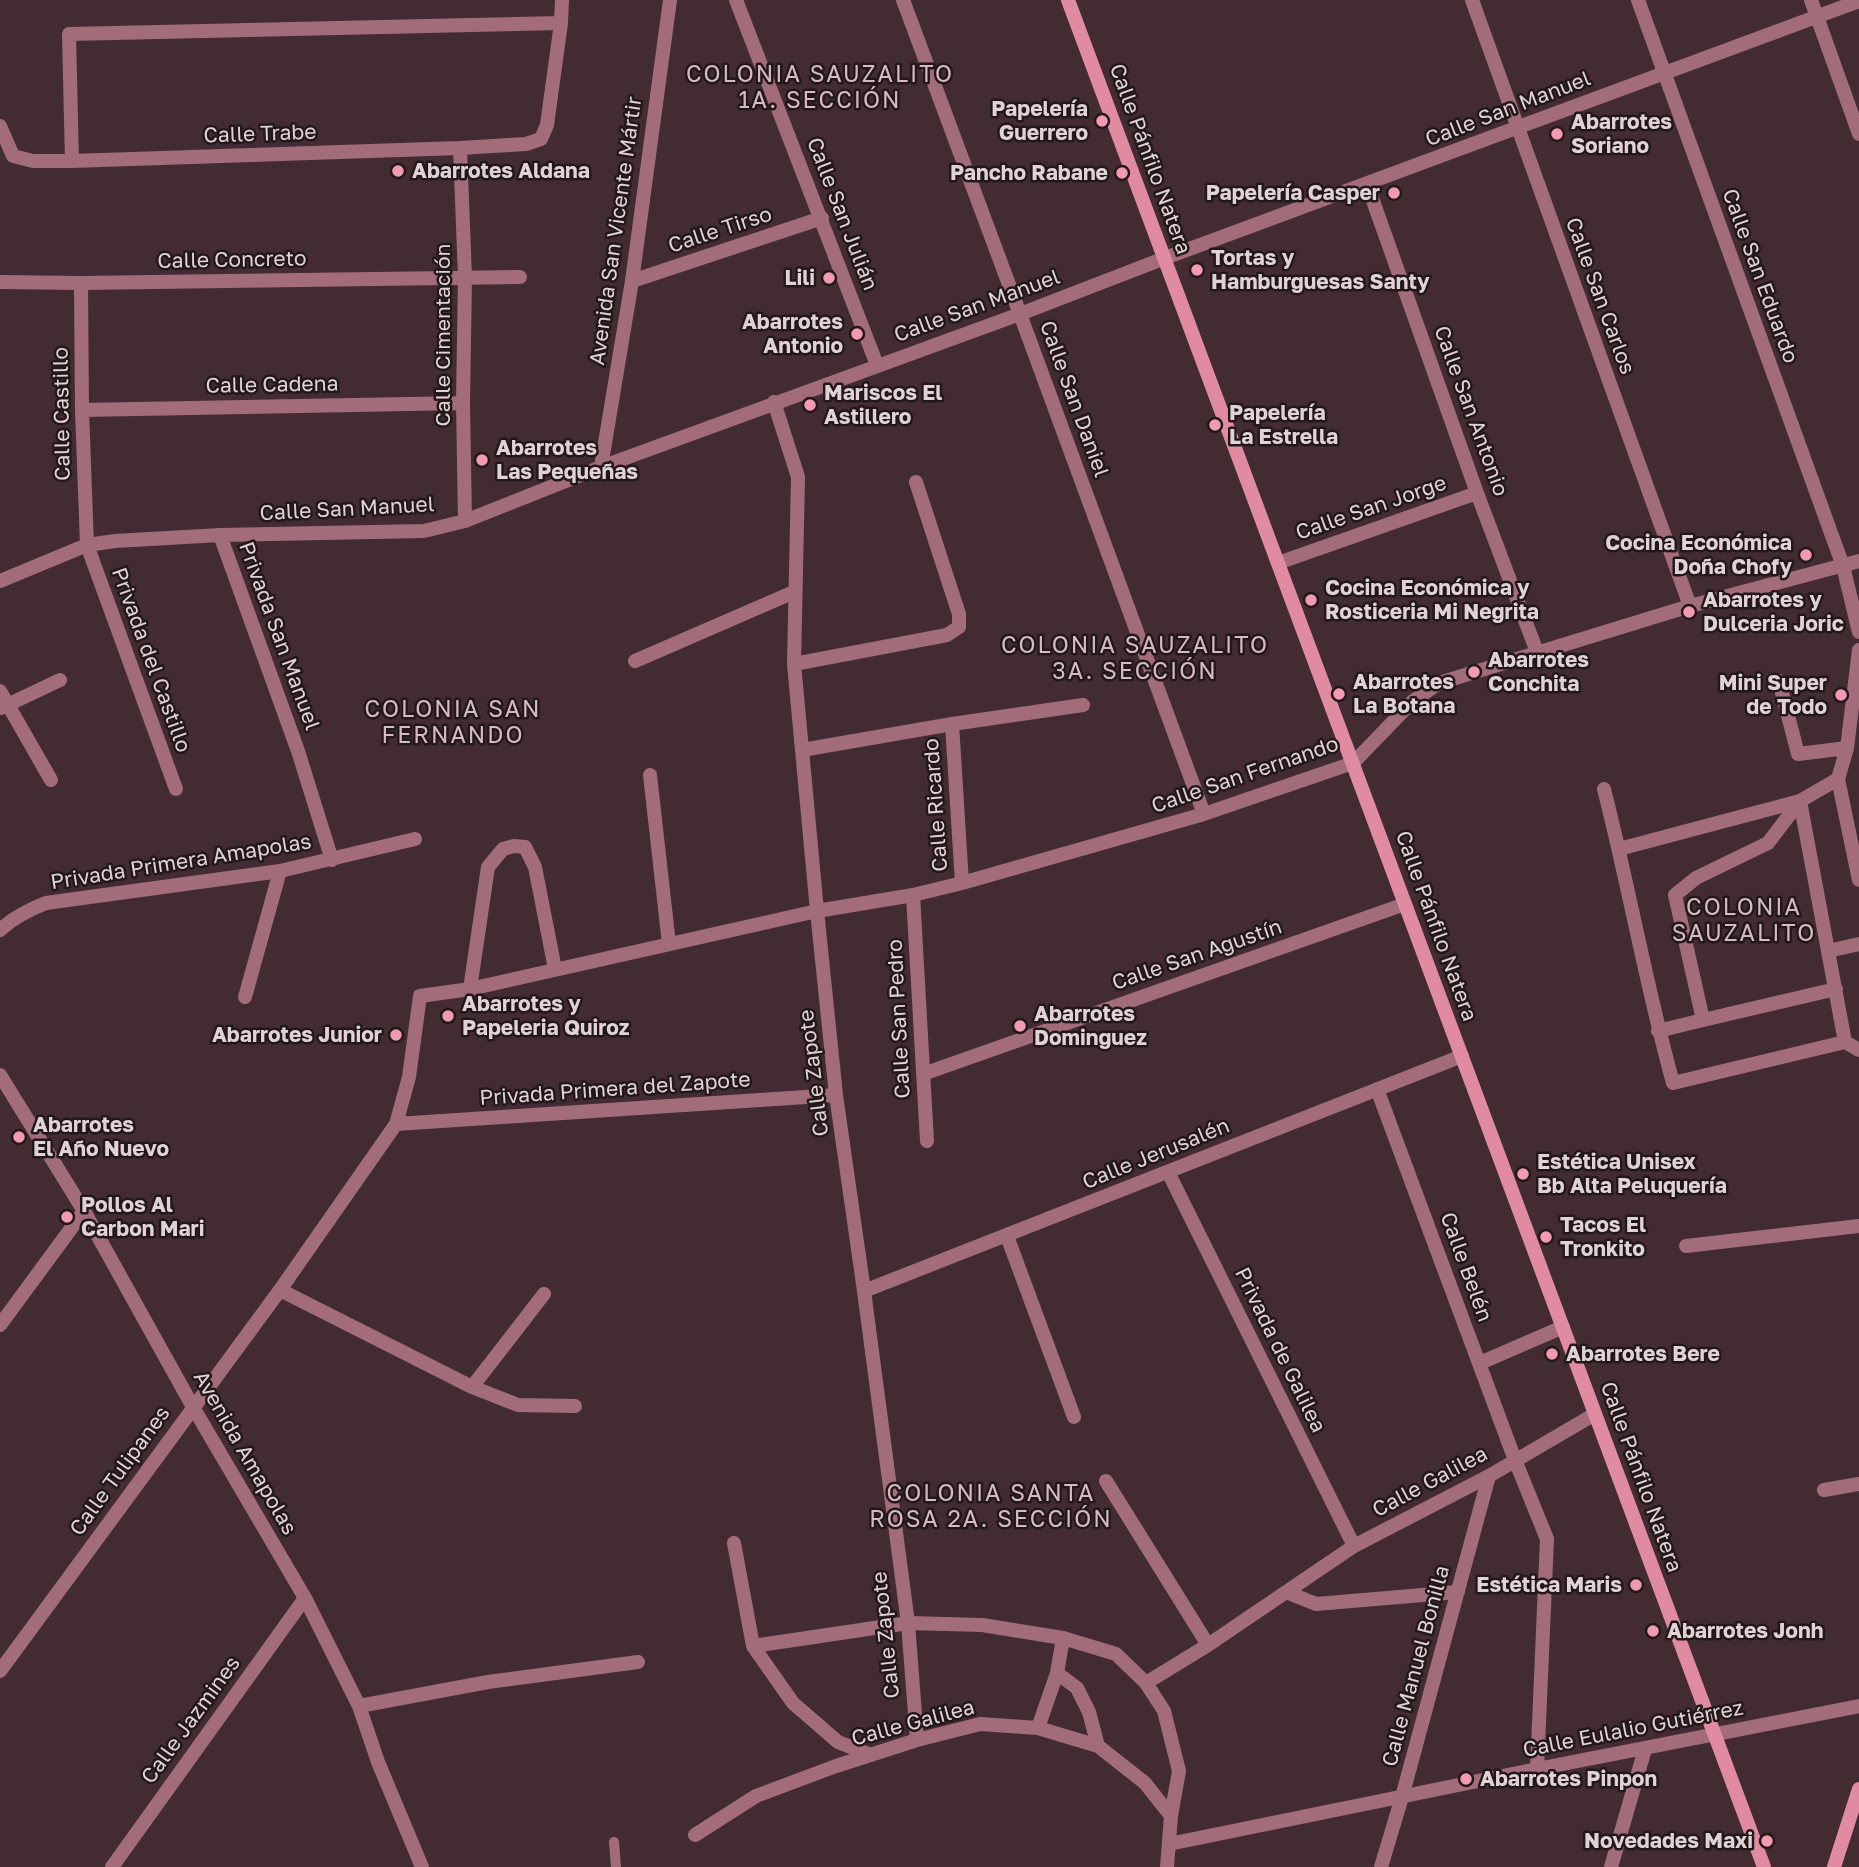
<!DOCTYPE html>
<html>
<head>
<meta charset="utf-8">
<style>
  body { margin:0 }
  canvas { display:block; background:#422c32 }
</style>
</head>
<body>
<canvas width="1859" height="1867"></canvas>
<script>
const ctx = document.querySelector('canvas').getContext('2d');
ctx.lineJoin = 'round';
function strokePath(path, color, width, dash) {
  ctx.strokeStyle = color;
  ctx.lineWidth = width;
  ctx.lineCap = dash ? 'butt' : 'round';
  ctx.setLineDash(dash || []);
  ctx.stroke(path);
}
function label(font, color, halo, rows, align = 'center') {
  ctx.font = font + ' "Golos Text",sans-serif';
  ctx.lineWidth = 5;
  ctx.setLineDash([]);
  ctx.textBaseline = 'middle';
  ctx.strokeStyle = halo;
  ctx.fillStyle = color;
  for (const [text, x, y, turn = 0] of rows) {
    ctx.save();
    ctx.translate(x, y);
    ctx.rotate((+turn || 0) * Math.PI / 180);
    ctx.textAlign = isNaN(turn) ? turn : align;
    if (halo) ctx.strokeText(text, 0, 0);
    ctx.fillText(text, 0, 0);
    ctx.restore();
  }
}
strokePath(new Path2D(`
  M614,1842l2,25`), '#a36c7b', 10);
strokePath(new Path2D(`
  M736,0l141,365
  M903,0l117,314 184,500
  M1472,0l218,606
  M1638,0l205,566 16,66
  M1811,0l48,134
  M0,126l13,30 20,5h39l388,-13 66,-4 15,-5 6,-14 14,-102 1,-23
  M460,148l5,129 -2,126 2,118
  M72,161l-3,-127 492,-11
  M1367,184l110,309 60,159
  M632,281l190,-63
  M0,282l81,1 439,-6
  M81,283l1,127 5,135 89,244
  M774,402l24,75 -4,187 23,247 19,184 28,196 44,332 9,117
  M82,410l381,-7
  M601,467l31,-186 38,-281
  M220,535l78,216 34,109
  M1278,563l199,-70
  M0,581l87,-36 28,-4 105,-6 204,-4 41,-10 136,-54 419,-153 145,-56 694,-257
  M635,661l159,-69
  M794,664l153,-29 12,-8v-13l-43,-132
  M1779,681l19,73 49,-6
  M0,691l51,89
  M1,708l59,-28
  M952,724l10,159
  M802,750l150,-26 131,-19
  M650,775l19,169
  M1838,779l21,101
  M1604,789c25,98 42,197 69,294l172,-41
  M1800,801l-32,42 -72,35 -21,17 28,125 133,-31
  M1619,849l181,-48
  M913,895l14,246
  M0,930c14,-13 28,-20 46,-27l234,-32 135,-32
  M1828,951l31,-7
  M470,989l18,-122 15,-18 11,-3 11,1 10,20 20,102
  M245,997l35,-126
  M1658,1031l45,-11
  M1845,1042l-45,-241 38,-22 9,-31 12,-98
  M1845,1042l14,8
  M923,1074l482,-170
  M0,1075l84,136 109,196 112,191 54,108 19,56 44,105
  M1377,1089l138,371 32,79 -10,230
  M396,1124l440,-29
  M1168,1172l186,374
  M1007,1236l67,181
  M1686,1246l173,-20
  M280,1290l192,97 46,18 57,1
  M864,1291l598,-235
  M0,1325l84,-114
  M1480,1363l83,-36
  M472,1387l72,-93
  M1106,1481l102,164
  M1824,1490l35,-6
  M734,1543l19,103 40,57 45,39 33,13
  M1286,1592l30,12 142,-12
  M753,1646l155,-23 74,2 81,13 53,16 30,29 18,28 15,60 -8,45 -4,51
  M0,1671l280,-381 116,-166 13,-47 11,-81 50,-7 347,-78 96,-16 49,-12 242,-69 149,-51 60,-62 26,-18 251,-77 169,-45
  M1057,1673l20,15 12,24 9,34
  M1146,1683l62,-38 146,-99 135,-70 106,-62
  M359,1706l129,-24 150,-20
  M1038,1728l19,-55 6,-35
  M695,1835l61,-39 80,-30 81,-26 63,-16 58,4 60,18 47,37 26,33
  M1169,1844l368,-75 322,-63
  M112,1867l193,-269
  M1381,1867l21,-70 87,-321
  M1611,1867l34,-118`), '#a36c7b', 14);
strokePath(new Path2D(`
  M1068,0l696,1867
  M1834,1867l25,-78`), '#e18ba3', 14);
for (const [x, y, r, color] of [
  [1102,121,7,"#f19ab2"],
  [1557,134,7,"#f19ab2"],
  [398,171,7,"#f19ab2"],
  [1122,173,7,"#f19ab2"],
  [1394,193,7,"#f19ab2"],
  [1197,270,7,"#f19ab2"],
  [829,278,7,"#f19ab2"],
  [857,334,7,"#f19ab2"],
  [810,405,7,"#f19ab2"],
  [1215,425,7,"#f19ab2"],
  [482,460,7,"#f19ab2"],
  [1806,555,7,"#f19ab2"],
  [1311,600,7,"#f19ab2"],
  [1689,612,7,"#f19ab2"],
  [1474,672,7,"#f19ab2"],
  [1339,694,7,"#f19ab2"],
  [1841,695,7,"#f19ab2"],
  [448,1016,7,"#f19ab2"],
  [1020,1026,7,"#f19ab2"],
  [396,1035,7,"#f19ab2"],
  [19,1137,7,"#f19ab2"],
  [1523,1174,7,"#f19ab2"],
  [67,1217,7,"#f19ab2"],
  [1546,1237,7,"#f19ab2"],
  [1552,1354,7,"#f19ab2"],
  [1636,1585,7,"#f19ab2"],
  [1653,1631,7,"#f19ab2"],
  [1466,1779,7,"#f19ab2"],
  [1767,1841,7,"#f19ab2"]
]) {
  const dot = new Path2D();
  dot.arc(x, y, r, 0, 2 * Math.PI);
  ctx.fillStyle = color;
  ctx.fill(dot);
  strokePath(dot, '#22181a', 2.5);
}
label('bold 21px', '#e0d2d5', '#22181a', [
  ["Papelería",1088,109,"right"],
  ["Guerrero",1088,133,"right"],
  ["Abarrotes",1571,122],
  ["Soriano",1571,146],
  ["Abarrotes Aldana",412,171],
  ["Pancho Rabane",1108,173,"right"],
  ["Papelería Casper",1380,193,"right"],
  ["Tortas y",1211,258],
  ["Hamburguesas Santy",1211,282],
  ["Lili",815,278,"right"],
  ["Abarrotes",843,322,"right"],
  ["Antonio",843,346,"right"],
  ["Mariscos El",824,393],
  ["Astillero",824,417],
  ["Papelería",1229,413],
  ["La Estrella",1229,437],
  ["Abarrotes",496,448],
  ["Las Pequeñas",496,472],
  ["Cocina Económica",1792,543,"right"],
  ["Doña Chofy",1792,567,"right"],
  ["Cocina Económica y",1325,588],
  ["Rosticeria Mi Negrita",1325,612],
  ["Abarrotes y",1703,600],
  ["Dulceria Joric",1703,624],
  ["Abarrotes",1488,660],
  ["Conchita",1488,684],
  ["Abarrotes",1353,682],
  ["La Botana",1353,706],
  ["Mini Super",1827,683,"right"],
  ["de Todo",1827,707,"right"],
  ["Abarrotes y",462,1004],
  ["Papeleria Quiroz",462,1028],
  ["Abarrotes",1034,1014],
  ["Dominguez",1034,1038],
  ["Abarrotes Junior",382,1035,"right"],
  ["Abarrotes",33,1125],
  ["El Año Nuevo",33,1149],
  ["Estética Unisex",1537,1162],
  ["Bb Alta Peluquería",1537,1186],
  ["Pollos Al",81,1205],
  ["Carbon Mari",81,1229],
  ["Tacos El",1560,1225],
  ["Tronkito",1560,1249],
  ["Abarrotes Bere",1566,1354],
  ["Estética Maris",1622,1585,"right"],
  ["Abarrotes Jonh",1667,1631],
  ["Abarrotes Pinpon",1480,1779],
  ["Novedades Maxi",1753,1841,"right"]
], 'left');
label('21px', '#e0d2d5', '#22181a', [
  ["Calle San Manuel",1508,109,-21],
  ["Calle Trabe",260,134,-2],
  ["Calle Pánfilo Natera",1150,159,70],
  ["Calle San Julián",842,214,69],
  ["Calle Tirso",720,230,-18],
  ["Avenida San Vicente Mártir",616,231,-82],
  ["Calle Concreto",232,260,-1],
  ["Calle San Eduardo",1760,276,70],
  ["Calle San Carlos",1600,296,70],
  ["Calle San Manuel",977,306,-20],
  ["Calle Cimentación",443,335,-90],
  ["Calle Cadena",272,385,-1],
  ["Calle San Daniel",1074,399,70],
  ["Calle San Antonio",1471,411,70],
  ["Calle Castillo",62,414,-91],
  ["Calle San Jorge",1371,508,-19],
  ["Calle San Manuel",347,509,-3],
  ["Privada San Manuel",279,636,70],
  ["Privada del Castillo",151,660,70],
  ["Calle San Fernando",1245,775,-19],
  ["Calle Ricardo",936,805,-94],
  ["Privada Primera Amapolas",181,862,-9],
  ["Calle Pánfilo Natera",1436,926,70],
  ["Calle San Agustín",1197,955,-19],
  ["Calle San Pedro",899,1019,-93],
  ["Calle Zapote",814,1073,-97],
  ["Privada Primera del Zapote",615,1089,-4],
  ["Calle Jerusalén",1156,1154,-22],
  ["Calle Belén",1466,1267,70],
  ["Privada de Galilea",1280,1350,64],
  ["Avenida Amapolas",245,1453,60],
  ["Calle Tulipanes",120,1471,-54],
  ["Calle Pánfilo Natera",1641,1477,70],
  ["Calle Galilea",1430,1482,-28],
  ["Calle Zapote",886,1635,-96],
  ["Calle Manuel Bonilla",1416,1666,-75],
  ["Calle Jazmines",191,1720,-54],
  ["Calle Galilea",913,1723,-15],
  ["Calle Eulalio Gutiérrez",1633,1729,-11]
]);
ctx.letterSpacing = '2px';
label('23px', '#d6bac0', '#22181a', [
  ["COLONIA SAUZALITO",820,75],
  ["1A. SECCIÓN",820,101],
  ["COLONIA SAUZALITO",1135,646],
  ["3A. SECCIÓN",1135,672],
  ["COLONIA SAN",453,710],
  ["FERNANDO",453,736],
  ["COLONIA",1744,908],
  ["SAUZALITO",1744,934],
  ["COLONIA SANTA",991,1494],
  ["ROSA 2A. SECCIÓN",991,1520]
]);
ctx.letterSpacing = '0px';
</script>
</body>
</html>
